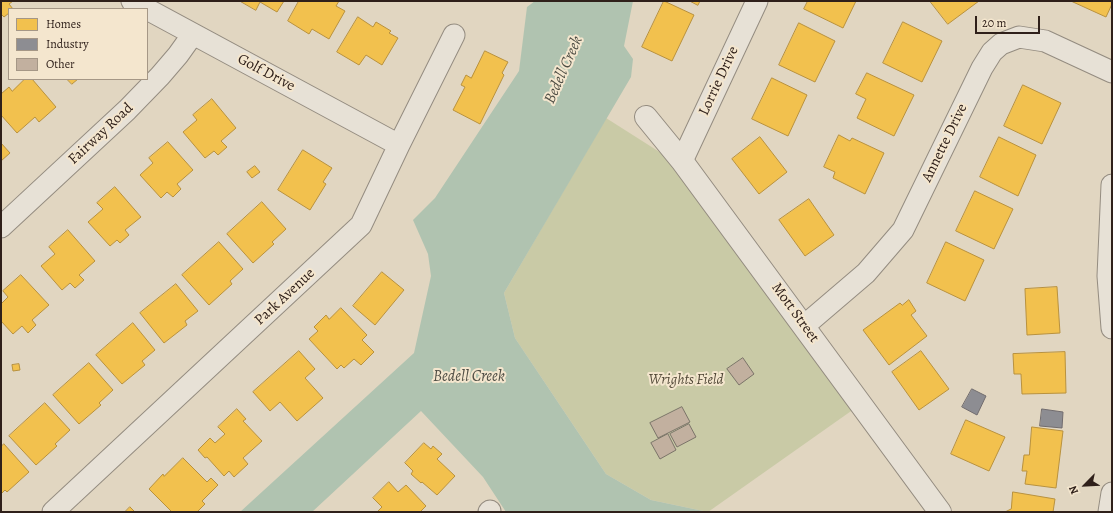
<!DOCTYPE html>
<html>
<head>
<meta charset="utf-8">
<style>
  body { margin:0 }
  #map { position:relative; width:1113px; height:513px; overflow:hidden; background:#e1d6c1; font-family:Alegreya,serif }
  canvas { display:block }
  .frame { position:absolute; inset:0; border:2px solid #2f201a; pointer-events:none }
  .legend { position:absolute; left:8px; top:8px; width:140px; height:72px; box-sizing:border-box; background:#f4e6ce; border:1px solid #a59786; margin:0; padding:5px 7px; list-style:none; font-size:12px; color:#2f201a }
  .legend li { display:flex; align-items:center; gap:8px; height:20px }
  .legend b { width:20px; border:1px solid #a59786 }
  .north { position:absolute; left:1065px; top:465px; width:40px; height:40px; -webkit-text-stroke:3px #f4e6ce; paint-order:stroke; rotate:246deg; font-size:11px; font-weight:700; line-height:16px; text-align:center; color:#2f201a }
  .north::after { content:''; display:block; margin:auto; width:14px; height:18px; background:#2f201a; clip-path:polygon(50% 0,100% 100%,50% 72%,0 100%) }
  .scale { position:absolute; left:975px; top:16px; width:65px; height:18px; box-sizing:border-box; border:2px solid #2f201a; border-top:0; padding-left:5px; font-size:12px; line-height:14px; white-space:nowrap; color:#2f201a; -webkit-text-stroke:3px #f4e6ce; paint-order:stroke }
</style>
</head>
<body>
<div id="map">
<canvas width="1113" height="513"></canvas>
<div class="frame"></div>
<ul class="legend">
<li><b style="height:11px;background:#f2c14e"></b>Homes</li>
<li><b style="height:11px;background:#8d8d92"></b>Industry</li>
<li><b style="height:11px;background:#c2b09f"></b>Other</li>
</ul>
<div class="north">N</div>
<div class="scale">20 m</div>
</div>
<script>
const ctx = document.querySelector('canvas').getContext('2d');
ctx.lineJoin = 'round';
function fill(path, color) {
  ctx.fillStyle = color;
  ctx.fill(path, 'evenodd');
}
function strokePath(path, color, width, dash) {
  ctx.strokeStyle = color;
  ctx.lineWidth = width;
  ctx.lineCap = dash ? 'butt' : 'round';
  ctx.setLineDash(dash || []);
  ctx.stroke(path);
}
function label(font, color, halo, rows, align = 'center') {
  ctx.font = font + ' Alegreya,serif';
  ctx.lineWidth = 4;
  ctx.setLineDash([]);
  ctx.textBaseline = 'middle';
  ctx.strokeStyle = halo;
  ctx.fillStyle = color;
  for (const [text, x, y, turn = 0] of rows) {
    ctx.save();
    ctx.translate(x, y);
    ctx.rotate((+turn || 0) * Math.PI / 180);
    ctx.textAlign = isNaN(turn) ? turn : align;
    if (halo) ctx.strokeText(text, 0, 0);
    ctx.fillText(text, 0, 0);
    ctx.restore();
  }
}
fill(new Path2D(`
  M606,118l63,40 185,251 -146,103 -57,-12 -45,-26 -91,-136 -11,-45z`), '#c9caa6');
fill(new Path2D(`
  M535,1h98l-9,45 9,13 -2,18 -127,216 11,45 91,136 45,26 57,12h-202l-23,-35 -62,-66 -109,101h-72l174,-159 17,-77 -3,-22 -15,-34 22,-22 84,-127 8,-64z`), '#b0c3b0');
const homes = new Path2D(`
  M1,1h12l-4,3 4,5h-4v4l-5,4 -3,-3z
  M240,1h44l-7,11 -17,-10 -4,8z
  M299,1h40l-3,5 9,5 -16,28 -17,-10 -3,5 -21,-13z
  M664,1l30,14 -22,46 -30,-14z
  M690,1h10l-2,4z
  M808,1h48l-13,27 -39,-19z
  M930,1h49l-31,23z
  M1074,1h38v3l-6,13 -33,-15z
  M358,17l15,10 3,-5 15,9 -2,2 9,5 -16,27 -16,-10 -7,10 -22,-13z
  M903,22l39,19 -20,41 -39,-19z
  M799,23l36,18 -20,41 -36,-17z
  M485,51l23,11 -6,11 2,2 -24,49 -27,-14 12,-23 -4,-2 5,-10 5,3z
  M867,73l47,22 -20,41 -37,-18 9,-19 -10,-5z
  M772,78l35,17 -19,41 -36,-17z
  M25,79h7l24,28 -17,15 -4,-5 -18,16 -16,-18v-21l8,-7 3,4z
  M67,79h11l-6,5z
  M1023,85l38,18 -19,41 -38,-18z
  M212,99l24,29 -15,13 6,6 -9,8 -4,-4 -9,7 -22,-26 14,-12 -4,-5z
  M839,135l11,6 2,-3 32,15 -19,41 -32,-16 2,-6 -11,-5z
  M760,137l27,35 -28,22 -27,-35z
  M999,137l37,18 -18,41 -38,-19z
  M168,142l25,28 -16,14 4,5 -8,8 -6,-5 -6,6 -21,-23 13,-12 -4,-5z
  M1,143l9,10 -9,8z
  M303,150l29,18 -9,14 3,2 -16,26 -32,-20z
  M255,166l5,6 -8,6 -5,-6z
  M115,187l26,30 -16,13 4,5 -9,8 -3,-3 -7,6 -22,-24 15,-13 -6,-6z
  M975,191l38,18 -19,40 -38,-18z
  M809,199l25,36 -29,21 -26,-36z
  M262,202l24,27 -14,13 2,2 -21,19 -26,-29z
  M68,230l27,31 -16,14 5,5 -9,8 -5,-5 -8,7 -21,-24 14,-12 -6,-7z
  M219,242l24,27 -13,12 2,3 -23,21 -27,-30z
  M946,242l38,18 -19,41 -38,-18z
  M382,272l22,18 -29,35 -22,-19z
  M21,275l28,30 -17,15 4,5 -8,8 -6,-7 -9,8 -12,-13v-17l7,-7 -5,-6z
  M176,284l22,27 -13,10 2,4 -23,18 -24,-30z
  M1057,287l3,46 -33,2 -2,-46z
  M909,300l7,11 -5,4 16,21 -38,29 -26,-35 37,-27 2,2z
  M341,308l26,27 -5,5 12,12 -13,13 -7,-6 -10,9 -3,-3 -4,4 -28,-30 9,-8 -4,-4 12,-12 3,4z
  M133,323l22,27 -13,11 3,4 -23,19 -26,-29z
  M299,351l16,18 -10,9 18,20 -26,23 -17,-19 -10,9 -17,-19z
  M921,351l28,38 -30,21 -27,-38z
  M1065,352l1,41 -44,1 -1,-20h-7l-1,-20z
  M89,363l24,27 -14,13 2,2 -22,19 -26,-29z
  M19,364l1,6 -7,1 -1,-6z
  M45,403l25,27 -15,14 2,2 -21,19 -27,-29z
  M237,409l9,10 -3,2 19,20 -19,17 5,6 -14,13 -5,-6 -5,5 -17,-19 -2,1 -7,-8 12,-12 5,5 10,-9 -7,-7z
  M966,420l39,17 -16,34 -38,-17z
  M1032,427l31,4 -7,57 -31,-4 2,-13h-5l2,-16h5z
  M424,443l7,6 2,-3 9,8 -5,5 18,17 -18,19 -15,-13 -1,1 -10,-9 2,-3 -8,-8z
  M4,444l25,28 -22,20 -2,-2 -4,4v-47z
  M183,458l24,24 4,-4 7,7 -16,16 3,3 -8,8h-25l-23,-23 14,-15 1,2z
  M389,482l9,10 8,-7 20,21 -6,6h-43l5,-5 -9,-9z
  M1013,492l42,7 -2,13h-48l6,-3z
  M130,507l5,5h-10z`);
fill(homes, '#f2c14e');
strokePath(homes, '#b8913e', 1);
const industry = new Path2D(`
  M972,389l14,7 -9,19 -15,-8z
  M1042,409l21,3 -1,16 -22,-2z`);
fill(industry, '#8d8d92');
strokePath(industry, '#716c6e', 1);
const building = new Path2D(`
  M743,358l11,16 -15,11 -12,-16z
  M682,407l8,15 -32,16 -8,-15z
  M689,424l7,13 -19,10 -7,-13z
  M668,434l8,16 -16,9 -9,-16z`);
fill(building, '#c2b09f');
strokePath(building, '#7b7469', 1);
const minor = new Path2D(`
  M132,1l267,144
  M682,161l75,-160
  M1112,185l-4,91 4,52
  M1,227l126,-117 33,-34 18,-21 15,-21
  M804,326l62,-53 37,-43 79,-162 10,-16 9,-8 18,-7 26,4 67,31
  M53,512l308,-287 38,-80 55,-110
  M489,512l1,-1
  M1109,512l3,-19`);
const tertiary = new Path2D(`
  M646,117l36,44 258,351`);
strokePath(minor, '#948c80', 23);
strokePath(tertiary, '#948c80', 24);
strokePath(minor, '#e7e1d6', 21);
strokePath(tertiary, '#e7e1d6', 22);
label('15px', '#2f201a', '#f4e6ce', [
  ["Golf Drive",266,73,28],
  ["Lorrie Drive",719,81,-65],
  ["Fairway Road",101,134,-43],
  ["Annette Drive",945,143,-64],
  ["Park Avenue",285,297,-43],
  ["Mott Street",795,313,54]
]);
label('italic 15px', '#514837', '#f4e6ce', [
  ["Wrights Field",686,380]
]);
label('italic 16px', '#4f4e45', '#f4e6ce', [
  ["Bedell Creek",564,70,-66],
  ["Bedell Creek",469,377]
]);
</script>
</body>
</html>
